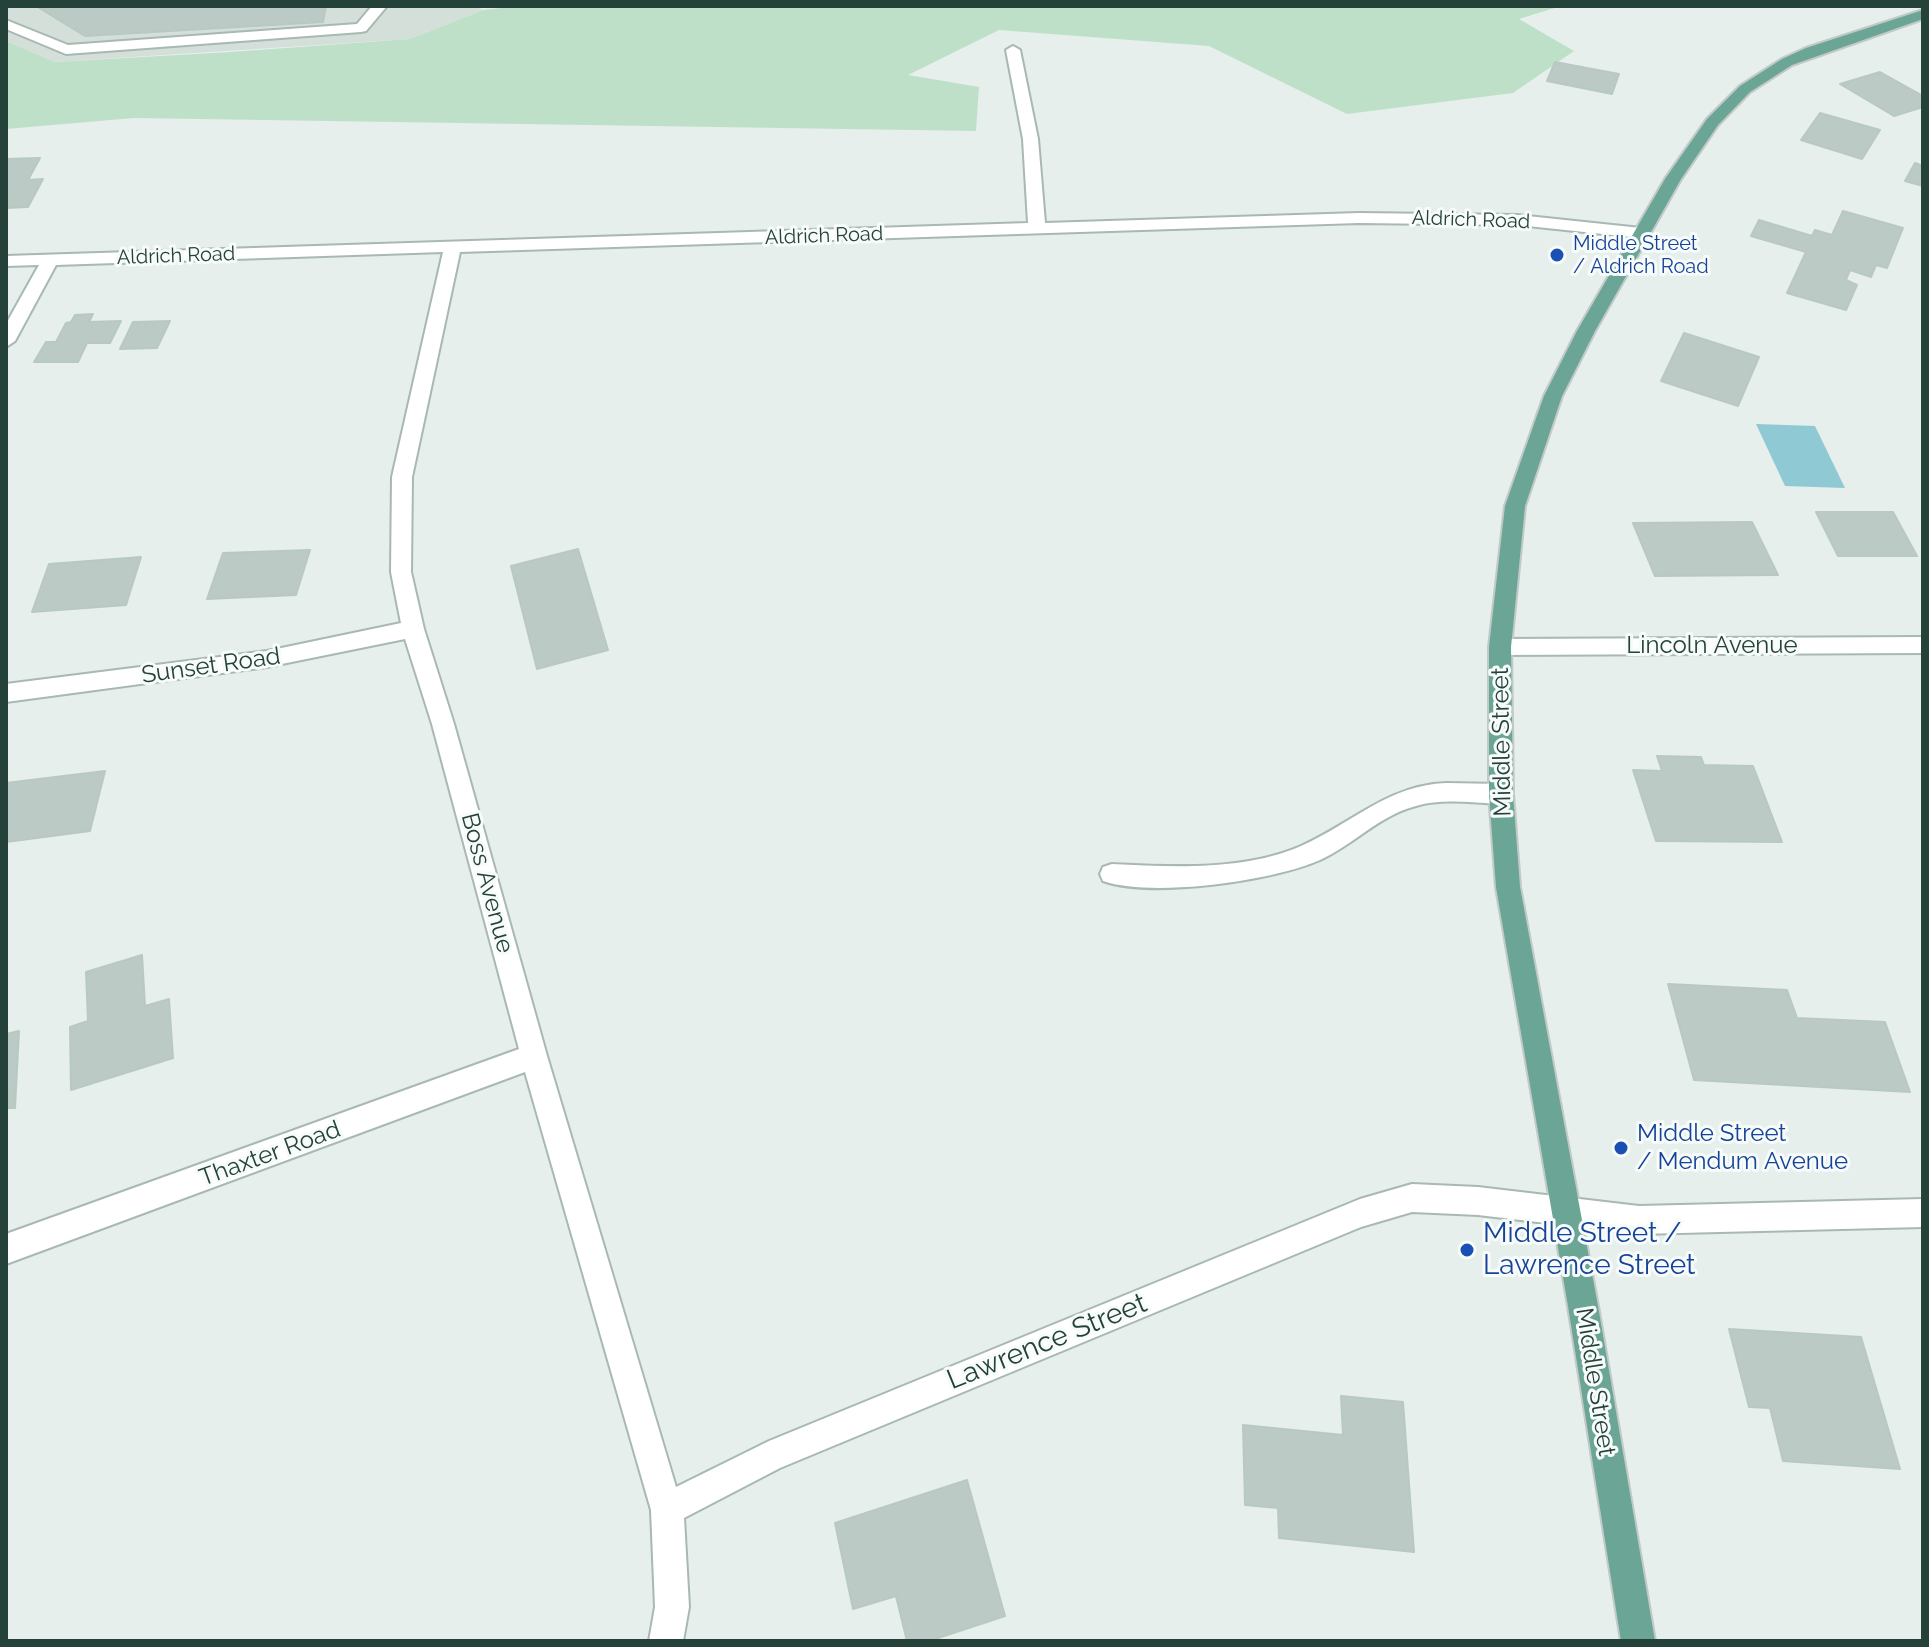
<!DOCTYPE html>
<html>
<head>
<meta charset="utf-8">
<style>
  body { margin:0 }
  #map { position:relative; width:1929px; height:1647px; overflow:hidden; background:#e6efeb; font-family:Raleway,sans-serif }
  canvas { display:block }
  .frame { position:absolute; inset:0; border:8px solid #24423a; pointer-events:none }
</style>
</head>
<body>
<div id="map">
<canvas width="1929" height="1647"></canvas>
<div class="frame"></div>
</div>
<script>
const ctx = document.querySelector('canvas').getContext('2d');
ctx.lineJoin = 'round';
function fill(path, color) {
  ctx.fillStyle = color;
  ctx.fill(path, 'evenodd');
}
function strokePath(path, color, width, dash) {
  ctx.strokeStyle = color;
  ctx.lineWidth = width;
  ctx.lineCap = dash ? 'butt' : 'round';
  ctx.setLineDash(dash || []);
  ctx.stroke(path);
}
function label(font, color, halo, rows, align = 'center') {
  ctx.font = font + ' Raleway,sans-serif';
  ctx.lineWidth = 6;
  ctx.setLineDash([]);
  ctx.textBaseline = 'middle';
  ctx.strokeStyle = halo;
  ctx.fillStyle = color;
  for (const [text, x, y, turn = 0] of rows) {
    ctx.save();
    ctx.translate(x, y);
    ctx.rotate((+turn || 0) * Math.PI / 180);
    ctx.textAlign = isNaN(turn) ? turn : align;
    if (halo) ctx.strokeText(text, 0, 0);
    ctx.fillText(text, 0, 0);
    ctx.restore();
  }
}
fill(new Path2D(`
  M6,6h467l10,4 -73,29 -355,23 -49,-21z`), '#d4dfda');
fill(new Path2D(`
  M519,6h1042l-42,13 55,32 -61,42 -166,21 -138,-68 -210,-16 -91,45 71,12 -3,44 -842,-13 -128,11v-88l49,21 175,-10 180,-13 73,-29z`), '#bfe0c8');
fill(new Path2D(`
  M1756,424l59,2 30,62 -60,-2z`), '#8ec9d4');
const building = new Path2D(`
  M36,6h290l-3,16 -238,14z
  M1555,62l64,12 -7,20 -65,-13z
  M1880,72l43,24v11l-29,9 -54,-32z
  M1820,113l60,17 -18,29 -61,-19z
  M40,158l-12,22 15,-1 -15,28 -22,1v-49z
  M1915,163l8,3v20l-18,-5z
  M1843,211l60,17 -16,40 -11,-3 -5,12 -21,-7 -4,10 11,5 -11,25 -59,-17 19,-41 -55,-16 8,-16 53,16 3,-6 17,5z
  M93,314l-4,8 32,-1 -11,22h-23l-9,19h-44l12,-20h10l10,-19 5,-1 4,-7z
  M170,321l-13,27 -37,1 13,-27z
  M1684,333l75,24 -21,49 -77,-25z
  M1816,512h77l24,44h-79z
  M1752,522l26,53 -123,1 -22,-53z
  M578,549l30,101 -71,19 -26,-103z
  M310,550l-14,45 -89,4 16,-46z
  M141,557l-15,48 -94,7 17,-48z
  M1657,756l44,1 3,8 49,1 29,76 -126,-1 -23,-71 29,1z
  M105,771l-15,60 -84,11v-59z
  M142,955l3,51 24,-7 4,59 -102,32 -1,-63 18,-6 -2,-49z
  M1668,984l119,6 10,28 88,4 25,70 -216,-12z
  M19,1031l-4,77h-8l-1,16v-90z
  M1729,1329l132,8 39,132 -117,-8 -13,-53 -21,-1z
  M1341,1396l62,6 11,150 -135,-14 -1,-30 -33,-3 -2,-80 100,10z
  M967,1480l38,136 -76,25h-22l-11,-45 -43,13 -18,-86z`);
fill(building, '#bbcac4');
strokePath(building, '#b8c9c2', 2);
const service = new Path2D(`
  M372,6h15l-21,25 -5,1 -295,22 -60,-25v-9l62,25 289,-21z
  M1446,783l55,1 8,3 4,7 -4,7 -8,3c-28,-1 -59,-6 -85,2 -36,9 -63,39 -96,54 -47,21 -168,38 -217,21l-3,-7 3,-7 9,-3c61,3 131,7 189,-18 50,-22 87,-61 145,-63z`);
const minor = new Path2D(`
  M1013,46l7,4 18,89 7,84 314,-10 159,2 123,13 8,5 -8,5 -123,-13 -159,-2 -899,29 -48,225 -1,95 13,57 30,95 93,332 129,431 93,-46 591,-242 52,-15 66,3 161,19 284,-7v28l-284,7 -161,-19 -66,-3 -51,15 -581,241 -96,50 5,89 -6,34h-34l6,-34 -4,-97 -126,-438 -519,192v-30l513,-185 -87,-325 -27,-85 -138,28 -261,35v-18l261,-33 134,-28 -10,-51 1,-95 51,-225 -387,13 -41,76 -9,6v-23l33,-59 -33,1v-10l1022,-33 -5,-84 -17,-89z
  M1923,637v16l-423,2 -8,-2 -3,-6 3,-6 8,-2z`);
const primary = new Path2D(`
  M1923,10v9l-131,46 -42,27 -32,33 -37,54 -86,152 -33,65 -37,110 -14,141 2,147 7,93 78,419 57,335h-34l-53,-335 -72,-419 -7,-93v-147l16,-141 39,-110 33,-65 88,-152 42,-60 33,-33 42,-27 24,-11z`);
strokePath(service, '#a8b8b2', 4);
strokePath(minor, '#a8b8b2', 4);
strokePath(primary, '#c2cac8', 4);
fill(service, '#fff');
fill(minor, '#fff');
fill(primary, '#6aa596');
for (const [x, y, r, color] of [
  [1557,255,8,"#1a4fb4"],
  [1621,1148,8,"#1a4fb4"],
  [1467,1250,8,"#1a4fb4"]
]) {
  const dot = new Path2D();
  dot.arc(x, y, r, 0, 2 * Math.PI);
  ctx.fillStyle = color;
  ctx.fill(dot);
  strokePath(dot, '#f7fbf9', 3);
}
label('20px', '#24423a', '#f7fbf9', [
  ["Aldrich Road",1471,220,2],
  ["Aldrich Road",824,236,-2],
  ["Aldrich Road",176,256,-2]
]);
label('20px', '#164399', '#f7fbf9', [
  ["Middle Street",1573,244],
  ["/ Aldrich Road",1573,267]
], 'left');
label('24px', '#24423a', '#f7fbf9', [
  ["Lincoln Avenue",1712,646],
  ["Sunset Road",211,666,-8],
  ["Middle Street",1502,742,-91],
  ["Boss Avenue",487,883,75],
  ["Thaxter Road",270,1154,-20],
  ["Middle Street",1595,1382,81]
]);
label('24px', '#164399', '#f7fbf9', [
  ["Middle Street",1637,1134],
  ["/ Mendum Avenue",1637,1162]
], 'left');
label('28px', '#164399', '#f7fbf9', [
  ["Middle Street /",1483,1234],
  ["Lawrence Street",1483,1266]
], 'left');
label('28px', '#24423a', '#f7fbf9', [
  ["Lawrence Street",1047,1342,-22]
]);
</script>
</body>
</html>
